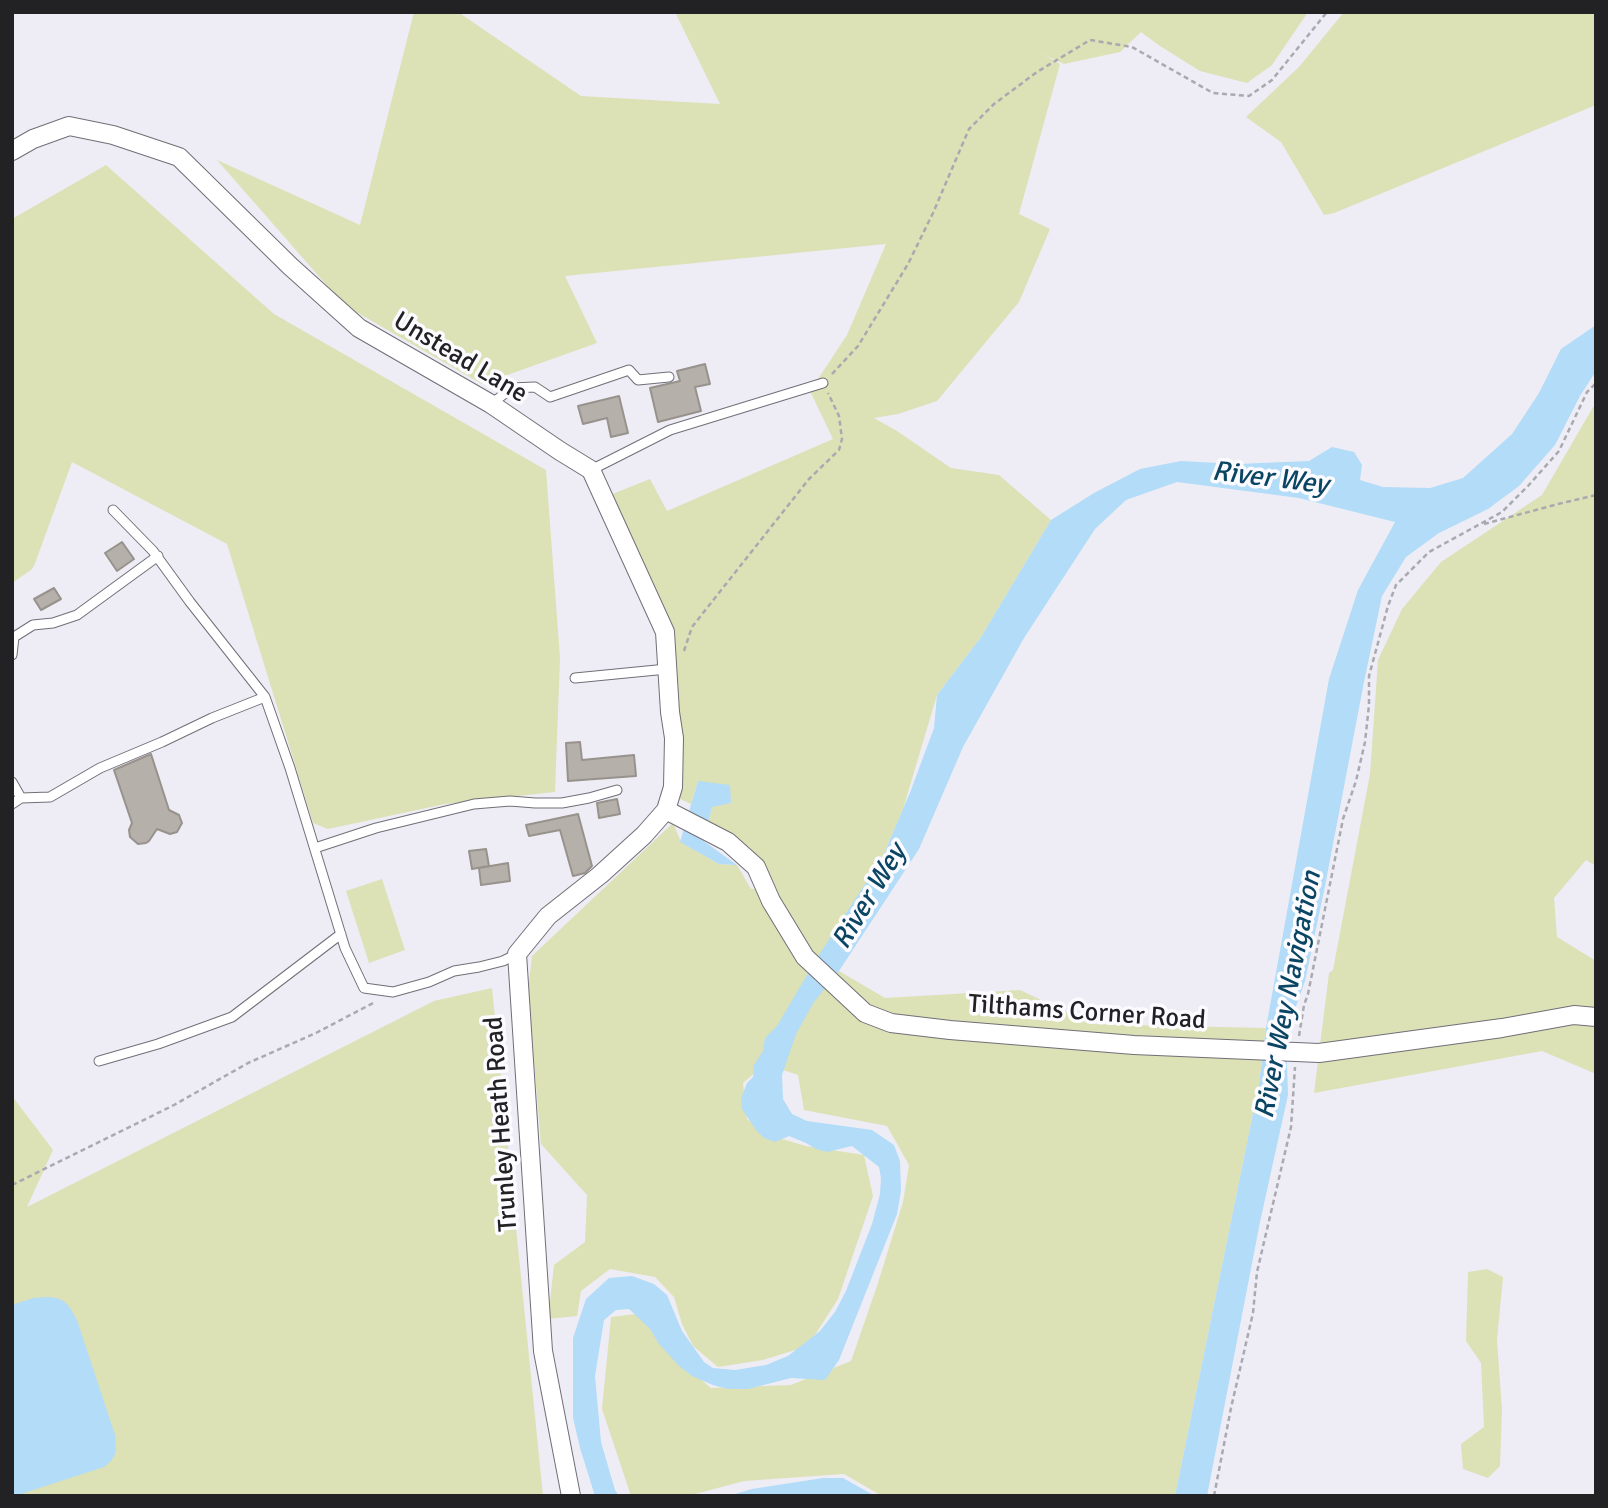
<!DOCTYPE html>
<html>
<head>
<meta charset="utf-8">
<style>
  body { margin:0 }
  #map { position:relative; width:1608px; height:1508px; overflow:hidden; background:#eeedf6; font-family:Signika,sans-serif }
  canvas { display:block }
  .frame { position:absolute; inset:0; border:14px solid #222225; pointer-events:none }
</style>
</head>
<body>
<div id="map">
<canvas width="1608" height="1508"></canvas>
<div class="frame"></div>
</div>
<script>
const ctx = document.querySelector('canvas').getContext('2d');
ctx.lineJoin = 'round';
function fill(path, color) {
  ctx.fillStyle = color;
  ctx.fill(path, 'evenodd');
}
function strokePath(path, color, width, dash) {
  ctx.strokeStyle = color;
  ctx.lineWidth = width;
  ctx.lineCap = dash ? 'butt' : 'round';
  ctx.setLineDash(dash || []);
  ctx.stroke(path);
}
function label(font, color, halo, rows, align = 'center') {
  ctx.font = font + ' Signika,sans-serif';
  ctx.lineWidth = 7;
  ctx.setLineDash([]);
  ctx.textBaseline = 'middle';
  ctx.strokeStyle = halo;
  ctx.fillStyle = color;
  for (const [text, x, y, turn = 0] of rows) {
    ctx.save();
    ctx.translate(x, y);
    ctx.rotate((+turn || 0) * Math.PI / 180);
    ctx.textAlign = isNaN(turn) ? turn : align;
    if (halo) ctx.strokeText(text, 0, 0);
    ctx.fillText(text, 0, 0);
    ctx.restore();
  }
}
fill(new Path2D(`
  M414,12h44l123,84 139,8 -45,-92h633l-36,53 -25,18 -47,-12 -40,-25 -19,-14 -21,20 -56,12 -21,-10 17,10 -41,150 31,15 -31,73 -82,99 -39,13 -24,4 23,13 54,37 48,7 52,45 -70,117 -44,58 -34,114 -20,47 -35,55 -38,71 29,-11 46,27 135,-8 72,34 174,4 -7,56 -84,412h-293l-38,-22 -100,7 -56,15h-57l-29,-87 9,-92 33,-4 21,36 46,39 80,-3 60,-24 27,-78 25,-81 6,-37 -22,-39 -83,-16 -6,-35 -33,-11 -22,19 4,36 21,16 38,11 58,9 9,41 -35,103 -30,47 -45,14 -45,7 -25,-21 -11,-22 -8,-27 -19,-20 -45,-8 -29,22 -4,25 -29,3 6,-54 31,-23 2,-47 -46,-51 -13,-153 4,-35 141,-133 8,19 38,22 18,1 14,24 26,-2 -11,-4 -16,-35 -42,-25 4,-16 -14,-26 -7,23 -15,-7 7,-35 -15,-140 -58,-127 40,-16 17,32 166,-72 -23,-48 37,-56 39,-91 -321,32 32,67 -115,41 -138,-79 -127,-145 143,65z
  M1344,12h252v93l-262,108 -10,2 -43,-73 -35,-25 53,-50z
  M106,165l168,149 272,156 14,188 -5,134 -110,12 -117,25 -15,-6 -86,-279 -155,-82 -38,104 -3,4 -19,13v-364z
  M1596,402v464l-10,-6 -32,38 3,39 39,24v113l-54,-23 -228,42 15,-120 4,-3 37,-196 8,-114 24,-51 39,-47 101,-67z
  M382,879l23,71 -36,13 -23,-72z
  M492,988l51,508h-531v-400l41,54 -26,57 407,-206z
  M1487,1269l16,8 -6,63 5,70 -2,56 -12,12 -25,-9 -2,-25 23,-17 -3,-64 -15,-22 2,-69z`), '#dde1b6');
fill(new Path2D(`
  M1596,325v46l-16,25 -25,49 -36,41 -31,23 -49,24 -33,24 -24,39 -18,86 -39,204 -20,95 -19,53 2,61 -28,127 -53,274h-32l84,-412 7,-56 63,-349 29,-89 37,-68 -96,-24 -122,-16 -51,18 -31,29 -71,109 -61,109 -44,102 -80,122 -25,31 -18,32 -14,41 1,24 9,15 15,7 65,9 22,15 6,16 1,30 -4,23 -58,146 -14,20 -34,-2 -43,11h-20l-15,-4 -21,-9 -13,-10 -20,-22 -9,-15 -21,-20 -13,1 -12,10 -9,56 6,66 14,48 4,6h-24l-15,-48 -7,-30v-80l13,-39 23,-21 23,-2 22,8 13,11 15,36 22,31 9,6 22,2 31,-5 22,-9 32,-25 15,-19 11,-21 26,-67 8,-30 1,-16 -2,-11 -27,-21 -25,6 -11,-3 -10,-6 -17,-7 -14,6 -11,-4 -8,-8 -14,-21 -1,-11 6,-15 6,-6 1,-12 9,-14 2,-13 12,-12 40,-68 66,-102 28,-66 23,-62 3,-33 44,-58 70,-117 43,-27 46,-24 41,-8 56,3 72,-3 23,-14 22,5 8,13 -2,15 23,7 47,1 33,-10 49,-44 27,-41 22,-44z
  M698,781l32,4 1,18 -19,4 -4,16 -10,14 39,28 -18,-1 -39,-22z
  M47,1297c19,1 21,7 30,23l38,115c1,17 3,21 -11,32l-83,27 -9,1v-190l21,-7z
  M823,1478h20l32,18h-147l24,-7z`), '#b2dcf7');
const building = new Path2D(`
  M705,364l5,20 -15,3 6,24 -43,11 -8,-34 30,-7 -3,-10z
  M619,396l9,37 -17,4 -4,-19 -24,6 -5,-18z
  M122,542l12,17 -17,12 -12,-18z
  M54,588l7,11 -20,11 -7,-11z
  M580,742l2,18 52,-5 2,21 -68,5 -2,-38z
  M151,754l18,56 10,5 3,8 -5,9 -7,2 -13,-5 -8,12 -3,2 -8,1 -8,-7 -1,-7 3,-7 -18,-53z
  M617,799l3,15 -21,4 -2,-15z
  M578,814l14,52 -7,7 -12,3 -13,-46 -31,6 -3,-11z
  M486,849l3,17 -17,3 -3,-18z
  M508,863l2,18 -29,4 -2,-17z`);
fill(building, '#b5b0a9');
strokePath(building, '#98928c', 2);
const service = new Path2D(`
  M491,404l21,-16 23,-1 15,10 79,-27 9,10 31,-3
  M591,470l79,-40 153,-47
  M113,510l40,41 37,51 75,95
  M12,655l2,-18 19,-12 20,-2 24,-8 81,-59
  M575,678l92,-9
  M12,782l9,16 29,-1 50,-29 62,-26 50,-24 53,-21 25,71 55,180 19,40 29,4 36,-10 25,-11 25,-4 24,-6 14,-7
  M12,804l9,-6
  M315,848l61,-20 98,-24 36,-3 25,2h27l27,-5 28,-8
  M99,1061l59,-17 74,-27 109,-83`);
const minor = new Path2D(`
  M12,151l21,-12 36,-13 44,9 66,22 111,109 69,62 132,76 69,47 31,19 74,162 5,80 4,26 -1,49 -7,23 -22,25 -44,40 -52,41 -31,38 26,397 28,145
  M666,810l62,32 28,25 15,34 34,56 60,56 26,10 59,7 184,15 185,8 183,-25 72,-13 22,2`);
strokePath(service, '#706f77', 11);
strokePath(minor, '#706f77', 20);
strokePath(new Path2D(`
  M832,374l26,-28 50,-82 25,-51 36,-84 25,-25 43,-32 53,-32 42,7 81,46 36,3 23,-16 55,-68
  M1484,524l74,-20 38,-9
  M684,651l8,-24 117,-148 30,-29 3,-11 -3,-23 -11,-23
  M1299,1036l5,-31 4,-11 35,-175 13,-38 9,-39 4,-37v-29l19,-70 8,-21 33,-33 73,-40 26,-26 31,-35 28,-59 9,-9
  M12,1185l162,-80 74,-42 68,-30 59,-31
  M1214,1496l17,-88 22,-95 4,-41 34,-145 4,-60`), '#a9a9b0', 2.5, [5, 3.5]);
strokePath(service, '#fff', 9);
strokePath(minor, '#fff', 18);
label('26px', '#222225', '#fcfbff', [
  ["Unstead Lane",460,358,31],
  ["Tilthams Corner Road",1087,1013,4],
  ["Trunley Heath Road",502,1124,-94]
]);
label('italic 28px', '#0a4563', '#fcfbff', [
  ["River Wey",1270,479,7],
  ["River Wey",870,897,-59],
  ["River Wey Navigation",1289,995,-79]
]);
</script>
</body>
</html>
